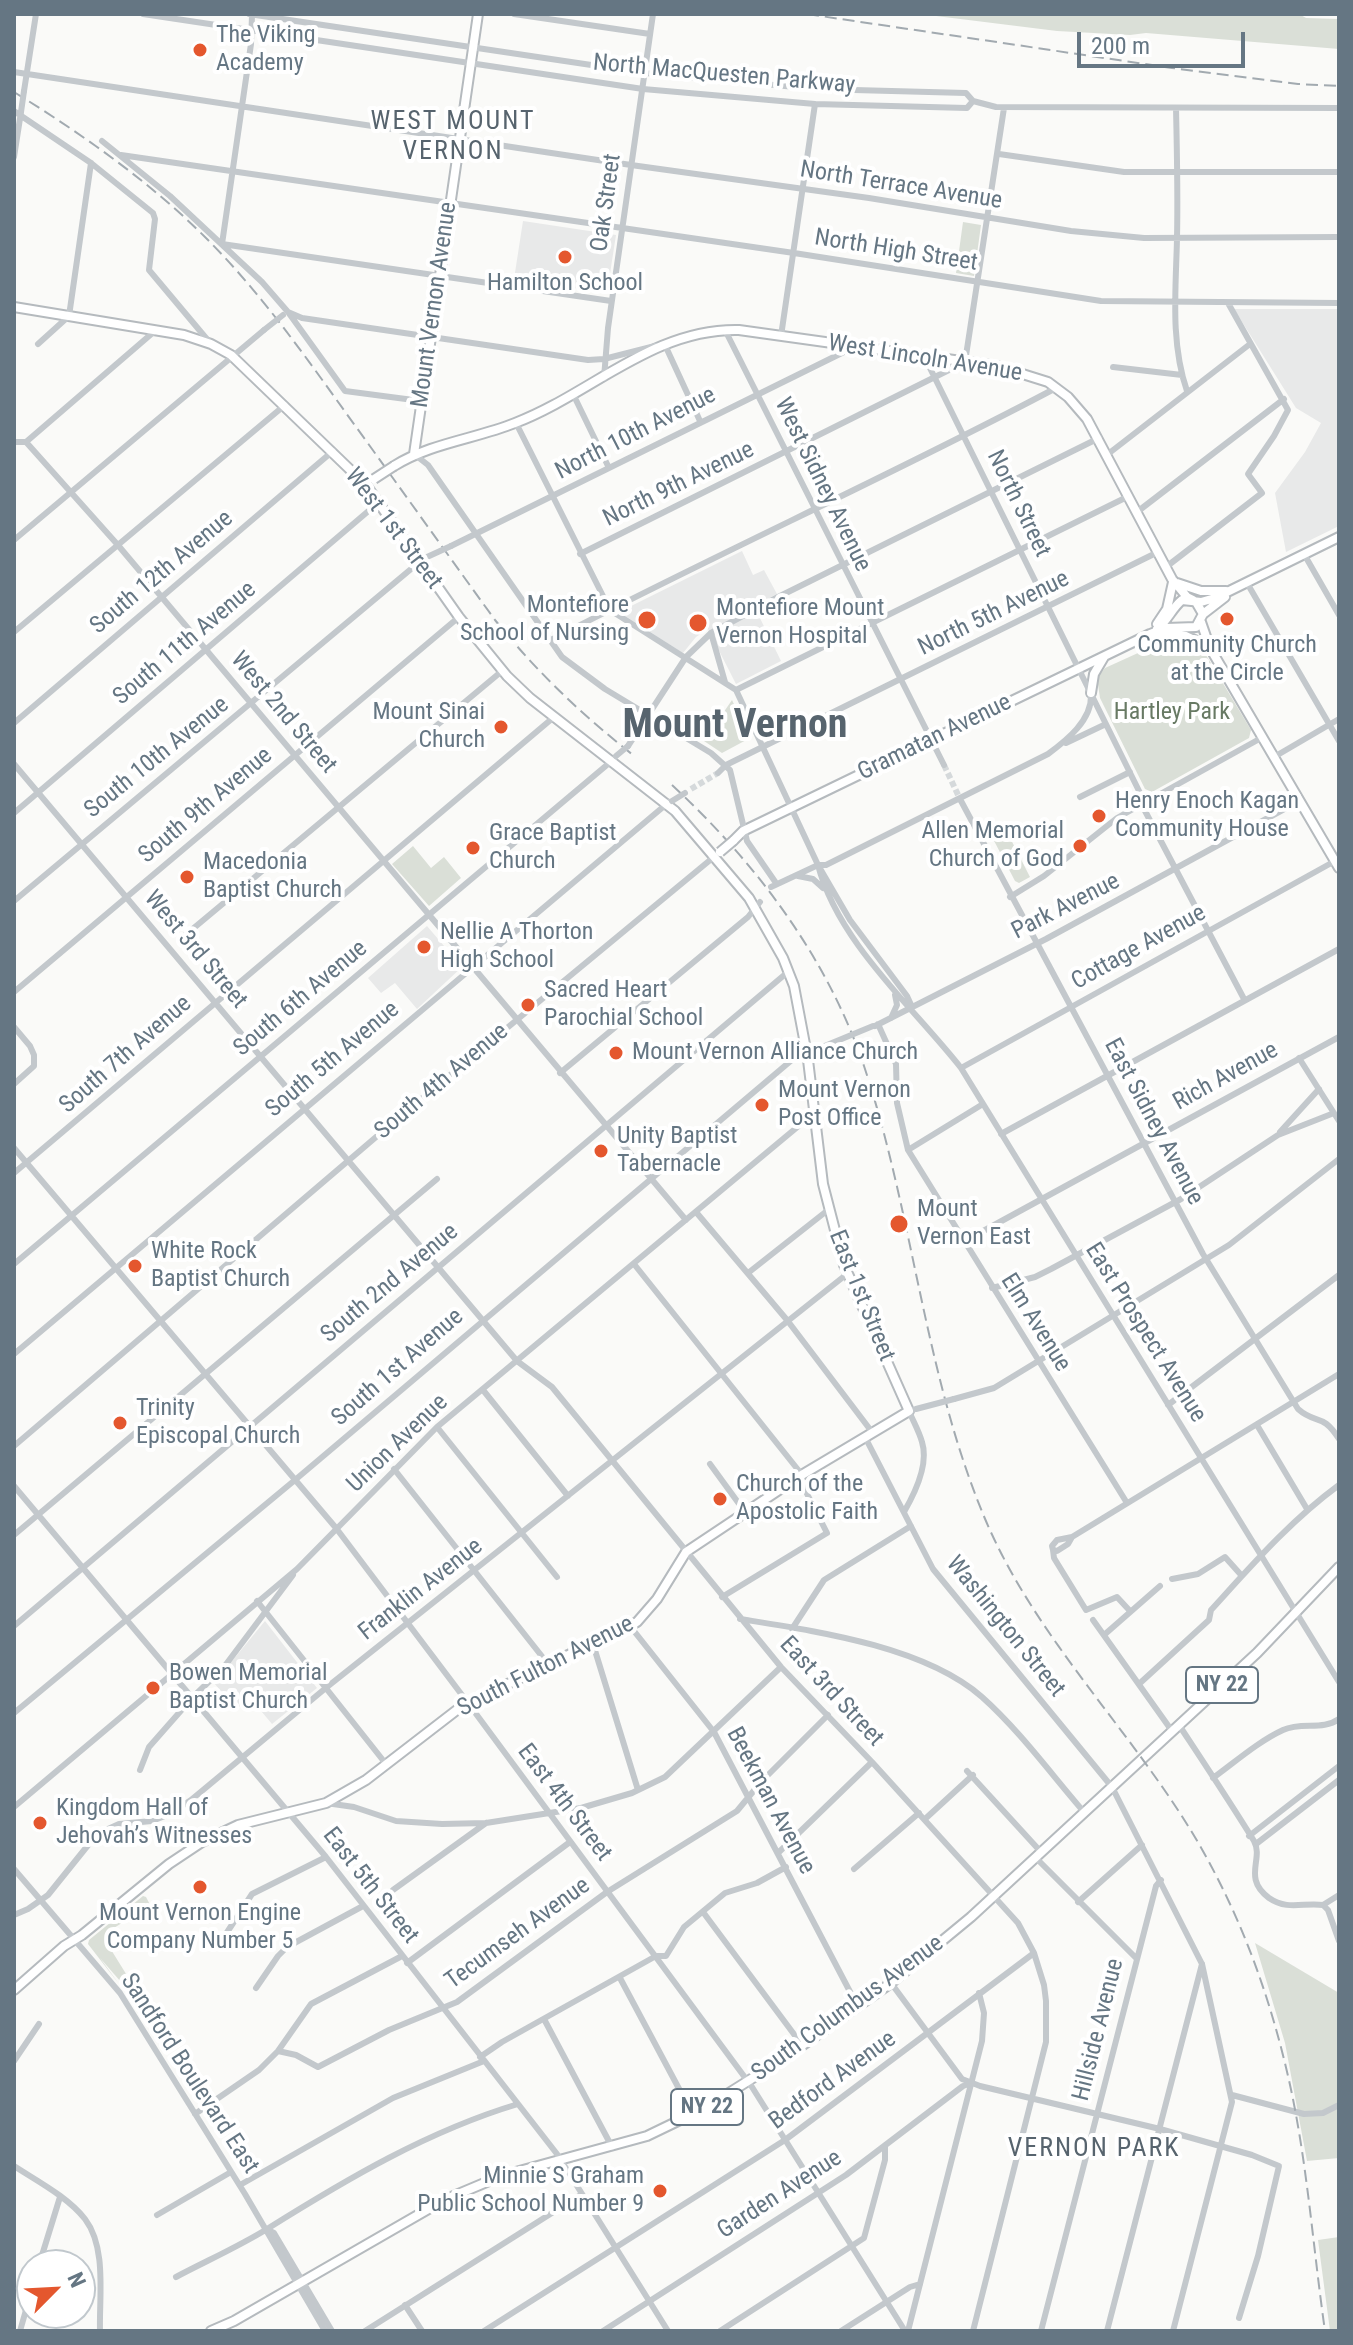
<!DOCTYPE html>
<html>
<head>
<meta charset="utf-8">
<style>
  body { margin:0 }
  #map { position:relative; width:1353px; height:2345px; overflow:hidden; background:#fafaf8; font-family:"Roboto Condensed",sans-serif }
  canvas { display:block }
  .frame { position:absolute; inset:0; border:16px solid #657683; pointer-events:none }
  .north { position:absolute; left:16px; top:2249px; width:80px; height:80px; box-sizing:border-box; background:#fff; border:2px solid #c1c8cd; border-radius:50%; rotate:66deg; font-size:22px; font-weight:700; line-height:32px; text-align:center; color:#657683 }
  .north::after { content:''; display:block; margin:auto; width:28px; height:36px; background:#e4572e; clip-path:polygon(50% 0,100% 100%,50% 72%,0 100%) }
  .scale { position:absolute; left:1077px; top:32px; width:168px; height:36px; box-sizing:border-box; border:4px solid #657683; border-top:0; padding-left:10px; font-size:24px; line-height:28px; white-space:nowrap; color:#657683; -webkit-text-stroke:6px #fff; paint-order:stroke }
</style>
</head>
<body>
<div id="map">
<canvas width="1353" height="2345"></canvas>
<div class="frame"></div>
<div class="north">N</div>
<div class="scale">200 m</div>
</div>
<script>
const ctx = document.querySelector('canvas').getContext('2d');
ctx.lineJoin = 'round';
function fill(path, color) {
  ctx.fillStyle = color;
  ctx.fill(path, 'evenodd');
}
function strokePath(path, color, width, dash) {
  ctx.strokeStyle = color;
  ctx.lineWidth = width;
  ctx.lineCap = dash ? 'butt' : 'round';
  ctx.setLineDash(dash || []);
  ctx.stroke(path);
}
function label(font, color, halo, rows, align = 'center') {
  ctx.font = font + ' "Roboto Condensed",sans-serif';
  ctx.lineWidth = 8;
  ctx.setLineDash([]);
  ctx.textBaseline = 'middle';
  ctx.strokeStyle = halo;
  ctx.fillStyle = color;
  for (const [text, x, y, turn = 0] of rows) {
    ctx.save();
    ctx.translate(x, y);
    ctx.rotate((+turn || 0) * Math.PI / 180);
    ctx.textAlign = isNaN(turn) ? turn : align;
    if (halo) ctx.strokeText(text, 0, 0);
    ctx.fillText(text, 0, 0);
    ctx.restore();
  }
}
fill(new Path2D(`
  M523,221l93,14 -9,58 -93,-14z
  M1234,309h105v217l-53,26 -11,-59 30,-41 16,-29 -25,-15z
  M742,551l11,24 11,-5 13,24 -23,12 27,55 -45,23 -28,-55 -12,8 -13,16 -58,-37 2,-8z
  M427,926l35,41 -45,42 -22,-26 -14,10 -13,-15z
  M265,1621l52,67 -45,36 -21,-25 -15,10 -22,-26z`), '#e8e9e9');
fill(new Path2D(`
  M920,14h379l7,4 33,1v30l-193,-16 -16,2 -73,-4z
  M963,222l18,3 -7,51 -18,-3z
  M1171,638l19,3 13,9 48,80 -2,8 -97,54 -7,-3 -45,-91 -3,-20 8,-10z
  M732,700l18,38 -28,15 -18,-12z
  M1005,828l25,49 -11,6 -4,-2 -24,-46z
  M413,846l18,22 13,-11 17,21 -32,28 -37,-42z
  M143,1896l3,1 11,21 -5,3 3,-4 -4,-6 -4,2 -3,-4 -38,24 2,4 -3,3 23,37 -7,5 -21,-24 19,26 -31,-40 1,-4z
  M1255,1943l84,50v165l-32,3 -22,-118z
  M1339,2237v94h-9l-12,-91z`), '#dadfd7');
strokePath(new Path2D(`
  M944,765l16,34
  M691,789l27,-16`), '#d5d9db', 6, [6, 3]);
const major = new Path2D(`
  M14,307l170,28 27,9 20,11 135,130 93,132 48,59 23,22 145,113 74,87 34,60 11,28 14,74 15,124 21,81 65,146 -109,65 -114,76 -29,47 -20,23 -175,84 -96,74 -40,23 -88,22 -36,17 -33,22 -87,71 -18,11 -50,44
  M414,454l64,-440
  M394,466c37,-23 81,-27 121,-43 76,-29 138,-95 224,-93l258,36 51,16 20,15 19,22 85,160 15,18 6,3
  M1177,583l24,8h25
  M1203,614l22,-17
  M1201,622l9,26 129,220
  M1157,624l10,-15 6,-27
  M1157,629c11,-9 15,-21 25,-29l19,2 14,-4 124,-61
  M1158,633l28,3 21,10
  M1091,693l3,-19 10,-17
  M733,841l10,-10 407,-197 16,-6 30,-1 7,-13 -7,-12
  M211,2331l23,-10 210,-121 57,-24 146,-40 58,-28 78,-49 108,-76 80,-66 286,-264 82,-86`);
strokePath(major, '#b5babe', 12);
strokePath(new Path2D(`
  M143,14l500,75 172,15 152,4 6,-7
  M249,14l396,59 172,16 149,4 7,8 23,6 343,1
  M514,14l136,20
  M14,72l617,93 238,33 202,33 73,7 195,-1
  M24,91l12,-77
  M1176,108c1,44 2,87 1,130 -1,50 -7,104 10,153
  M14,111l77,52 62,50 2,6 -6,51 62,74
  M102,141l68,55 92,86 26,30 57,79 76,10
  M999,154l125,18h215
  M121,155l673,98 307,48 238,2
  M14,157l7,-45
  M222,244l389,57
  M222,244l29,-200 1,-29
  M288,312l14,6 286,42 16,-1 51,-13
  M725,330l219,435
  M781,336l34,-232
  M38,344l31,-28 22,-153
  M665,345l35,76
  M924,356l218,441 2,12 100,190
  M1113,367l69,8
  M604,378l4,-50 45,-314
  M574,396l35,72
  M516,423l94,187 126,80
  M14,442h12l91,102 569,676
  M26,442l130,-112
  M414,454l14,11 134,192 43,32 106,64 19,17 17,71 29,42
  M1108,454l142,-110
  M1137,512l147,-113
  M14,540l250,-210
  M451,546l401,-198
  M580,554l385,-192 39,-254
  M1304,554l35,61
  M1166,567l96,-74 -14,-19 26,-38 14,-26 -60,-107
  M1247,583l92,158
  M14,632l271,-227
  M711,633l14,49
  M551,640c167,-87 339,-164 505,-252
  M736,690l393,-194
  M736,690l82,175 32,55 57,76 5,11
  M14,723l319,-272
  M1066,743l40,-19
  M628,746l58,-89 25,-24 67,-36 321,-159
  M1274,757l65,-38
  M14,764l503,597 35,26 229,280 91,95 146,161 16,30 10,32 2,16v41l-73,289
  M718,773l8,-8 432,-213
  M1080,797l50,-25
  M960,799l243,455 95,155c18,16 24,3 41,30
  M14,813l365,-311
  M818,865c20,77 95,142 143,203l378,614
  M798,876l15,3 10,9
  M771,887l47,-22h8l222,-111c19,-14 44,-34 43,-59
  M1010,897l34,-21 73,-58 146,-81
  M14,901l409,-342
  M183,937l319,-266
  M14,992l445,-375
  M891,1018l6,-13 -2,-10
  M878,1024l18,40 1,39 11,47 219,353
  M875,1026l171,-87 253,-138
  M14,1027l16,19 4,9v11l-20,18
  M1299,1058l40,63
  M961,1068l374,-207
  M560,1073l188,-156 12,-15
  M1280,1132l39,-43
  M1001,1134l338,-185
  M14,1148l322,380 132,175 284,384 153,244
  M908,1150l75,-46
  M14,1173l540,-456
  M696,1212l91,108 85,112
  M963,1242l376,-205
  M14,1264l600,-505
  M634,1264l165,207 2,11 26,51 -105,64
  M748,1273l80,-63
  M992,1288l43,-11 16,-8 130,-70 97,-64 56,-22
  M14,1354l655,-552
  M483,1390l85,106
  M954,1399l40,-11 235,-143 110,-86
  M1168,1405l171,-130
  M1257,1425l50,84
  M437,1427l120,150
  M865,1437l68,132 179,218 90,177 30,138 -59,229
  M14,1446l389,-332 312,-258
  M710,1464l35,48
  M394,1469l154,195
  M14,1486l312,371 231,297 111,177
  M904,1512c11,-19 25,-48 18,-70 -3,-11 -9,-21 -13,-31l4,-1
  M14,1535l423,-356
  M1072,1537l-4,7 -11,7 -4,-1 -1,-4 5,-6 15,-3 267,-163
  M1053,1550l1,8 32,52 31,-13 13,14
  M1172,1579l26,-5 27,-17 17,19
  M257,1601l129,163
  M740,1619c75,12 184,27 242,78 38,34 69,77 102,115
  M1093,1620l79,111
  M14,1626l775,-655
  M630,1626l84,106 144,275
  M792,1629l32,-49 87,-54
  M1104,1635l56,-49
  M593,1644l45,146
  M1139,1684l70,-64 2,-10c41,-45 79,-89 128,-125
  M14,1713l281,-233 498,-421 22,-9
  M1179,1725c25,38 51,77 75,116 10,18 -12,37 15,57 19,13 35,4 54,7
  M140,1770l9,-23 44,-50 31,-30 69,-92
  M967,1771l74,81
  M1213,1778c22,-16 46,-37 70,-48 19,-9 39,1 56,-11
  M326,1803l28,4 42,14 46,3 44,-1 95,-15 51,-15 33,-16 116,-110
  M14,1807l283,-238 140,-142 376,-313
  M925,1819l48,-44
  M1249,1836l90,-70
  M1256,1844l83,-64
  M778,1853l94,-91
  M1035,1857l101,101
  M14,1869l106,124 125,201 80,137
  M854,1869l65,-56
  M393,1890l93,-67
  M1078,1902l64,-57
  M1323,1905l5,5 11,31
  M1323,1905l16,-10
  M703,1912l99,133
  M14,1915l14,-6 20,-14 49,-61 22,-10 33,-3 18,-7 21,-14 136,-113 520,-413
  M224,1937l28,-43 74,-37
  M407,1963l163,-121
  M620,1978l73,137
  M891,1983l71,96 18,7 180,43 92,26 27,11 -21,90 -19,62
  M256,1988l22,-32 9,-9 76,-41
  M544,2019l68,128
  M278,2051l18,4 22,12 71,-37 68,-28 150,-110 130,-81 24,-29 67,-67
  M480,2057l22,-15 154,-86h10l18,-29 41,-34 32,-10 29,-16
  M14,2061l25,-37
  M1232,2095l72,19 19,-1 16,-8
  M195,2114l64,-44 19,-19 33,-47 91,-48
  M14,2166c23,15 54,31 71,53 22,29 14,78 15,112
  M240,2185l153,-87 91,-37
  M157,2215l74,-43
  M266,2229l8,4 58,98
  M39,2265l21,-68
  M176,2277c30,-16 62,-30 91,-48 80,-50 161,-98 251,-125
  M405,2305l17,26
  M20,2331l12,-42
  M365,2331l217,-137
  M484,2331l301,-191 249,-187
  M603,2331l243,-156 117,-89 9,-3
  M720,2331l144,-93 21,-78v-13
  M841,2331l69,-44 10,-3
  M908,2331l74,-290 2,-28 -5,-20
  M1041,2331l115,-445 5,-6
  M1107,2331l95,-367`), '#c3c8cc', 6);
strokePath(major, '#fff', 8);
strokePath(new Path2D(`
  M807,14l365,54 126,16 41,2
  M14,92c68,42 136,90 192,146 53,53 97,115 140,175 50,69 99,138 149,207 41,51 86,94 138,135
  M672,785c84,78 155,172 192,281 49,147 60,305 119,448 49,119 141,208 207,315 47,77 78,160 98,247 19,82 25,172 37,255`), '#a2aab0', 2, [12, 6]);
const majorBridge = new Path2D(`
  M374,479l20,-13
  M720,852l13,-11`);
strokePath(majorBridge, '#b5babe', 12, []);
strokePath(new Path2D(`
  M21,112l3,-21
  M264,330l19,-15
  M427,557l24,-11
  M616,756l12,-10
  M672,801l13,-8
  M815,1050l58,-24
  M916,1409l38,-10`), '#c3c8cc', 6);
strokePath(majorBridge, '#fff', 8);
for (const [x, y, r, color] of [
  [200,50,8,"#e4572e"],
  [565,257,8,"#e4572e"],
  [1227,619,8,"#e4572e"],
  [647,620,10,"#e4572e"],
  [698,623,10,"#e4572e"],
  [501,727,8,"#e4572e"],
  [1099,816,8,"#e4572e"],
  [1080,846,8,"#e4572e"],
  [473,848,8,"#e4572e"],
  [187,877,8,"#e4572e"],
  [424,947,8,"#e4572e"],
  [528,1005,8,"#e4572e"],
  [616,1053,8,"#e4572e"],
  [762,1105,8,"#e4572e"],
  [601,1151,8,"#e4572e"],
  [899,1224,10,"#e4572e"],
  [135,1266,8,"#e4572e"],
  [120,1423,8,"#e4572e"],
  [720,1499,8,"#e4572e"],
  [153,1688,8,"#e4572e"],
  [40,1823,8,"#e4572e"],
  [200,1887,8,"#e4572e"],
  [660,2191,8,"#e4572e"]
]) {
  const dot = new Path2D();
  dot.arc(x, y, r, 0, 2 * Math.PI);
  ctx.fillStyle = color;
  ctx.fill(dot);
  strokePath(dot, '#fff', 3);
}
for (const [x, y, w] of [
  [1222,1685,72],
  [707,2107,72]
]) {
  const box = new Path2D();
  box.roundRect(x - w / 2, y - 18, w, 36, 6);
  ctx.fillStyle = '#fff';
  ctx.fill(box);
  strokePath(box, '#657683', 2);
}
label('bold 22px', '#657683', null, [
  ["NY 22",1222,1685],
  ["NY 22",707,2107]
]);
label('24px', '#657683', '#fff', [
  ["The Viking",216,36],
  ["Academy",216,64],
  ["Hamilton School",565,284,"center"],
  ["Montefiore",629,606,"right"],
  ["School of Nursing",629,634,"right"],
  ["Montefiore Mount",716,609],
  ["Vernon Hospital",716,637],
  ["Community Church",1227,646,"center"],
  ["at the Circle",1227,674,"center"],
  ["Mount Sinai",485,713,"right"],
  ["Church",485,741,"right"],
  ["Henry Enoch Kagan",1115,802],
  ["Community House",1115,830],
  ["Allen Memorial",1064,832,"right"],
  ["Church of God",1064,860,"right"],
  ["Grace Baptist",489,834],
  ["Church",489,862],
  ["Macedonia",203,863],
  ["Baptist Church",203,891],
  ["Nellie A Thorton",440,933],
  ["High School",440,961],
  ["Sacred Heart",544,991],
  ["Parochial School",544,1019],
  ["Mount Vernon Alliance Church",632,1053],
  ["Mount Vernon",778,1091],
  ["Post Office",778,1119],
  ["Unity Baptist",617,1137],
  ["Tabernacle",617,1165],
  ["Mount",917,1210],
  ["Vernon East",917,1238],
  ["White Rock",151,1252],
  ["Baptist Church",151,1280],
  ["Trinity",136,1409],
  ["Episcopal Church",136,1437],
  ["Church of the",736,1485],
  ["Apostolic Faith",736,1513],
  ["Bowen Memorial",169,1674],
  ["Baptist Church",169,1702],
  ["Kingdom Hall of",56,1809],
  ["Jehovah’s Witnesses",56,1837],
  ["Mount Vernon Engine",200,1914,"center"],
  ["Company Number 5",200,1942,"center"],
  ["Minnie S Graham",644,2177,"right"],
  ["Public School Number 9",644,2205,"right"]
], 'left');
label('24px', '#657683', '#fff', [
  ["North MacQuesten Parkway",724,75,5],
  ["North Terrace Avenue",901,186,9],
  ["Oak Street",607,203,-82],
  ["North High Street",896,251,9],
  ["Mount Vernon Avenue",435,305,-82],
  ["West Lincoln Avenue",925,359,9],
  ["North 10th Avenue",636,434,-27],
  ["North 9th Avenue",679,485,-26],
  ["West Sidney Avenue",822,485,64],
  ["North Street",1018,504,64],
  ["West 1st Street",393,529,53],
  ["South 12th Avenue",162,573,-40],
  ["North 5th Avenue",994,614,-26],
  ["South 11th Avenue",185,644,-40],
  ["West 2nd Street",283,713,50],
  ["Gramatan Avenue",935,738,-26],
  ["South 10th Avenue",157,758,-39],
  ["South 9th Avenue",206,806,-40],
  ["Park Avenue",1066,907,-27],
  ["Cottage Avenue",1139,948,-29],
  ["West 3rd Street",195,950,50],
  ["South 6th Avenue",301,999,-40],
  ["South 7th Avenue",126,1055,-41],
  ["South 5th Avenue",333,1060,-40],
  ["Rich Avenue",1226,1077,-29],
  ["South 4th Avenue",442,1082,-40],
  ["East Sidney Avenue",1153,1122,62],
  ["South 2nd Avenue",390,1284,-40],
  ["East 1st Street",861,1296,68],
  ["Elm Avenue",1035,1323,58],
  ["East Prospect Avenue",1145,1333,58],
  ["South 1st Avenue",398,1368,-41],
  ["Union Avenue",398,1444,-44],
  ["Franklin Avenue",421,1590,-38],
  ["Washington Street",1005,1627,51],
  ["South Fulton Avenue",546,1667,-27],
  ["East 3rd Street",831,1692,47],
  ["Beekman Avenue",770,1801,62],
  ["East 4th Street",564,1803,53],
  ["East 5th Street",370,1886,52],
  ["Tecumseh Avenue",518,1934,-36],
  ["South Columbus Avenue",848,2009,-36],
  ["Hillside Avenue",1099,2030,-76],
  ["Sandford Boulevard East",189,2074,57],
  ["Bedford Avenue",833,2081,-36],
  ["Garden Avenue",780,2195,-33]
]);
label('24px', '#687a64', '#fff', [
  ["Hartley Park",1172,713]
]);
ctx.letterSpacing = '2px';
label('26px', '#57646e', '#fff', [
  ["WEST MOUNT",453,122],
  ["VERNON",453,152],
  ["VERNON PARK",1094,2149]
]);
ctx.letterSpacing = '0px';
label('bold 40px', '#57646e', '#fff', [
  ["Mount Vernon",735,727]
]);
</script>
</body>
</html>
